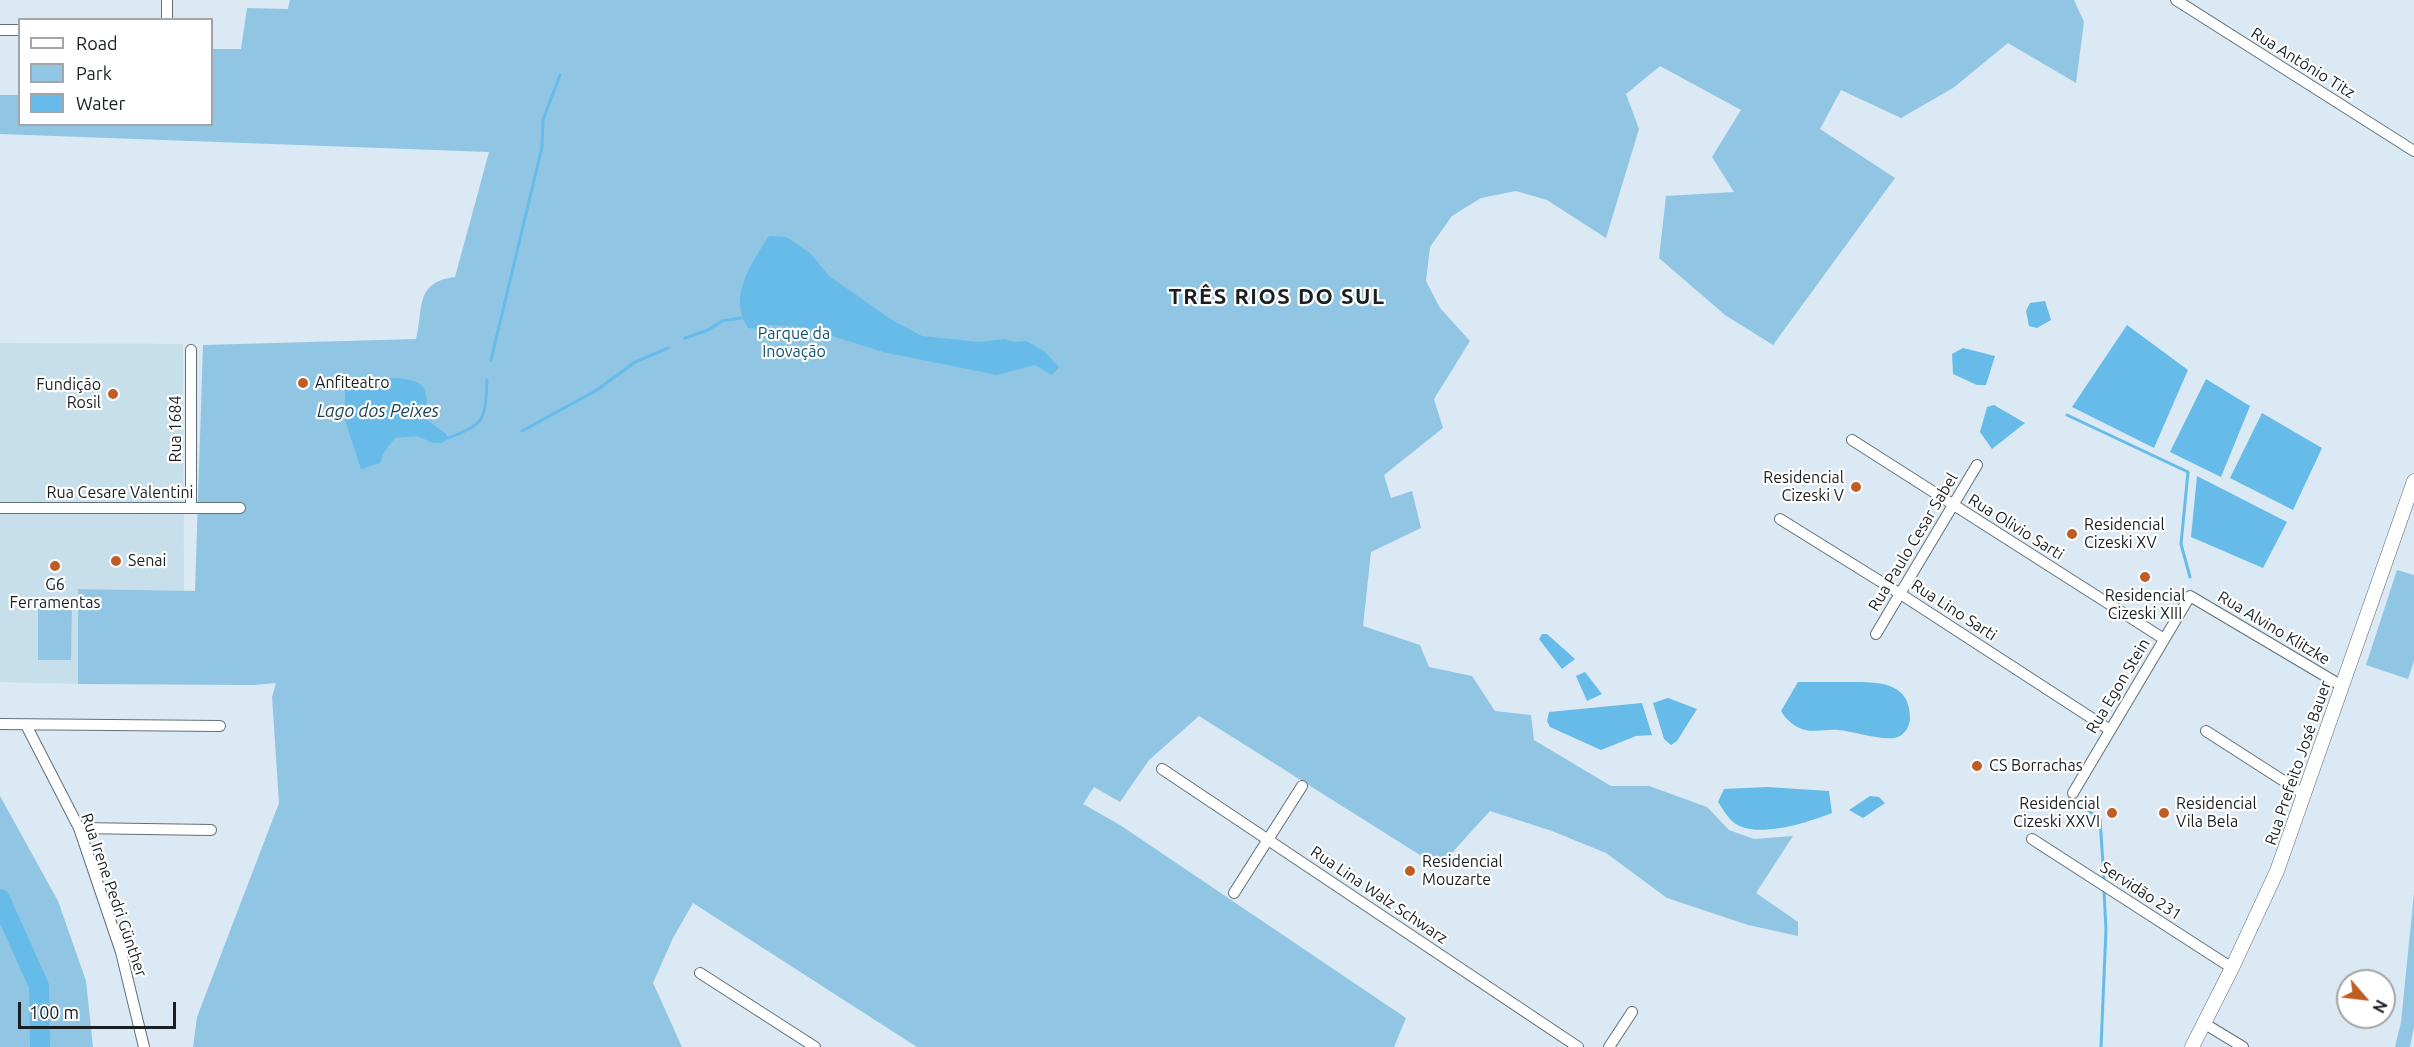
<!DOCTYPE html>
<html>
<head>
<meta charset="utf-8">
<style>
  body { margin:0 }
  #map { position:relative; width:2414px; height:1047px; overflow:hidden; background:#dae9f3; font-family:Ubuntu,sans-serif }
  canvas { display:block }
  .legend { position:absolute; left:18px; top:18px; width:195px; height:108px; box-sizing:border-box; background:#fff; border:2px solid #a3a5a7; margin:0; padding:8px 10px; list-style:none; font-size:18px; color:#1a1f22 }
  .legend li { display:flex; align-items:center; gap:12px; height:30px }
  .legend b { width:30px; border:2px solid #a3a5a7 }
  .north { position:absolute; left:2336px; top:969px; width:60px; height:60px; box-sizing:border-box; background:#fff; border:2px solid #a3a5a7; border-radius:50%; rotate:118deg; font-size:16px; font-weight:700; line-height:24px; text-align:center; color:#1a1f22 }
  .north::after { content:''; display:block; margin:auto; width:21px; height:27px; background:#c05d24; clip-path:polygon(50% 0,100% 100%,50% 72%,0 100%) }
  .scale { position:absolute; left:18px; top:1002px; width:158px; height:27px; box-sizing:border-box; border:3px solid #1a1f22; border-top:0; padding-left:8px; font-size:18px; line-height:21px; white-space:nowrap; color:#1a1f22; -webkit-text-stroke:4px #fff; paint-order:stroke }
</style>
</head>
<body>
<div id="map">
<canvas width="2414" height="1047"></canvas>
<ul class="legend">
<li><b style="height:8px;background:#fff"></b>Road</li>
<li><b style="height:16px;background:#90c6e4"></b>Park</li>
<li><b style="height:16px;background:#66bbe9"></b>Water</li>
</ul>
<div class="north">N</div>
<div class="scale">100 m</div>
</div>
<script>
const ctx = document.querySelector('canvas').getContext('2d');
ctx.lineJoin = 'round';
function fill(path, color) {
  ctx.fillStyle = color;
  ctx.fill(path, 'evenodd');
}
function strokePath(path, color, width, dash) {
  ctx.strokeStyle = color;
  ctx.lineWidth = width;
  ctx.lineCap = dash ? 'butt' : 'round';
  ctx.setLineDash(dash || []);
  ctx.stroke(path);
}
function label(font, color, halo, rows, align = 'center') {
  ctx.font = font + ' Ubuntu,sans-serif';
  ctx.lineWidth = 4.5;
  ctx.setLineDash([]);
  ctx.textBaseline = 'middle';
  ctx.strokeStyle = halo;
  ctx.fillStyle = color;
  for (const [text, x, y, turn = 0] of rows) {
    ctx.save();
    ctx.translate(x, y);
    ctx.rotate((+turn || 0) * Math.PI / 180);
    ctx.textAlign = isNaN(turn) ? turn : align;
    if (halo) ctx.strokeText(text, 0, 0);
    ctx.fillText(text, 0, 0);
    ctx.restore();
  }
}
fill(new Path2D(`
  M0,343l183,1 1,247 -106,-2v95l-78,-2z`), '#c7deeb');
fill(new Path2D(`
  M290,0h1784l10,22 -8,61 -68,-40 -55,45 -52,30 -60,-28 -21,39 75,49 -122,167 -48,-30 -66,-57 7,-62 68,-4 -22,-35 29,-47 -81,-44 -34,28 13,35 -33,109 -59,-38 -31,-9 -35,7 -29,18 -22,31 -4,34 14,27 30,33 -36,58 9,29 -59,47 7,23 21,-7 9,37 -50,24 -8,74 57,19 9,22 43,9 23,35 36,4 3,25 77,46h38l58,21 22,23 25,9 39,-3 -37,57 42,29v14l-50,-11 -81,-27 -61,-45 -54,-22 -62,-20 -51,56 -240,-151 -50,44 -29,42 -26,-15 -11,17 37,21 286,193 -12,29h-477l-224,-144 -20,35 -20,45 29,64h-489l4,-30 82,-214 -7,-106 4,-14 -22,2 -176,-1v-95l117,2 8,-246 213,-6c8,-30 -2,-57 39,-62l34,-125 -489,-18v-39h19l1,29h192v-75h29l6,-41 41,1z
  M2397,570l17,5v86l-6,18 -42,-14z
  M38,603l34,1 -1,56h-33z
  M0,796l58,105 28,80 7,66h-93z
  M2414,893v134l-4,20h-15l6,-25z`), '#90c6e4');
fill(new Path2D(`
  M769,236l17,1 24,16 19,23 63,44 30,16 57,6 26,-3 9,3 12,-1 18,10 15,16 -7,8 -17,-10 -38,10 -114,-23 -80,-25 -33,-2 -12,4 -10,-1c-21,-30 4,-66 21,-92z
  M2045,301l6,19 -14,8 -8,-2 -3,-15 4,-8z
  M2127,325l61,45 -34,78 -82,-41z
  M1963,348l32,8 -9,29h-9l-24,-11 -1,-20z
  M356,378c14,0 61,-4 68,10 4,10 2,23 5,33l17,13 2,4 -6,5h-9l-16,-7 -22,2 -11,14 -4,11 -19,6 -16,-49v-35z
  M2206,379l44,27 -29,71 -51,-25z
  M1994,405l31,18 -33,26 -12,-17 7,-25z
  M2262,413l60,35 -29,62 -63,-32z
  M2197,476l90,46 -24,46 -72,-31z
  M1542,634h5l28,25 -13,10 -23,-30z
  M1585,672l17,22 -15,7 -11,-25z
  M1798,682c15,0 31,0 46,0 29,0 67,-3 66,37 -1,8 -5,15 -12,18 -14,5 -44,-6 -60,-7 -11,-1 -26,3 -36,-1 -10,-4 -16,-10 -21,-18z
  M1668,698l29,11 -20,32 -6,4 -7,-6 -11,-36z
  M1642,703l10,32 -16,1 -35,14 -51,-23 -3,-6 2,-9z
  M1767,787l62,4 3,22c-23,9 -79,28 -100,8 -5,-5 -10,-13 -14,-19l6,-13z
  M1870,796l9,1 6,6 -22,15 -14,-8z`), '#66bbe9');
strokePath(new Path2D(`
  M685,338l23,-8 14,-9 19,-3
  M491,360l51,-213 1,-27 17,-45
  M2067,415l121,57 -7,72 9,33
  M522,431l75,-41 38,-28 33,-14
  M448,438c38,-14 37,-19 39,-58
  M2070,797l30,22 4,60
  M2101,1047l5,-118 -2,-38`), '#66bbe9', 3);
strokePath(new Path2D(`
  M0,899l39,87 1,61`), '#66bbe9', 20);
const minor = new Path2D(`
  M2176,0l238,151
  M167,20v-20
  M0,30h20
  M191,350v158
  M1852,440l312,199
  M0,508h240
  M1780,519l119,74 211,137
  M1876,634l101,-169
  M0,724l220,2
  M26,725l53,103 42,124 23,95
  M2206,731l98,63
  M1162,769l416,278
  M2073,793l117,-197 152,90
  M79,828l132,2
  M2032,839l200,129
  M1234,893l68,-107
  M700,973l115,74
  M2205,1024l38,23
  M1609,1047l23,-35`);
const tertiary = new Path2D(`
  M2192,1047l40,-79 45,-97 137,-390`);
strokePath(minor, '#627078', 12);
strokePath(tertiary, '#627078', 15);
strokePath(minor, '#fff', 10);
strokePath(tertiary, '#fff', 14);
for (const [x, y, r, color] of [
  [303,383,6,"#c05d24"],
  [113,394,6,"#c05d24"],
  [1856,487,6,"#c05d24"],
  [2072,534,6,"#c05d24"],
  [116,561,6,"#c05d24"],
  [55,566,6,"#c05d24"],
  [2145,577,6,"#c05d24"],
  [1977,766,6,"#c05d24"],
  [2112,813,6,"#c05d24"],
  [2164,813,6,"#c05d24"],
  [1410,871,6,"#c05d24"]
]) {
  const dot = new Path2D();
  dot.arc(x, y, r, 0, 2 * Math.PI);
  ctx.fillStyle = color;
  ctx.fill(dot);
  strokePath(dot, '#fff', 2);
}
label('16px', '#1a1f22', '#fff', [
  ["Rua Antônio Titz",2303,63,32],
  ["Rua 1684",176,429,-90],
  ["Rua Cesare Valentini",120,493],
  ["Rua Olivio Sarti",2016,527,32],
  ["Rua Paulo Cesar Sabel",1913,542,-59],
  ["Rua Lino Sarti",1954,610,33],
  ["Rua Alvino Klitzke",2274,628,31],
  ["Rua Egon Stein",2118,686,-59],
  ["Rua Prefeito José Bauer",2298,763,-71],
  ["Servidão 231",2141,891,33],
  ["Rua Irene Pedri Günther",114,895,71],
  ["Rua Lina Walz Schwarz",1379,895,34]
]);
label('16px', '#0e5372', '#fff', [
  ["Parque da",794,334],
  ["Inovação",794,352]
]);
label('16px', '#1a1f22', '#fff', [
  ["Anfiteatro",315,383],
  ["Fundição",101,385,"right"],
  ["Rosil",101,403,"right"],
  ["Residencial",1844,478,"right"],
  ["Cizeski V",1844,496,"right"],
  ["Residencial",2084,525],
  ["Cizeski XV",2084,543],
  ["Senai",128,561],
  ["G6",55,585,"center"],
  ["Ferramentas",55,603,"center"],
  ["Residencial",2145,596,"center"],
  ["Cizeski XIII",2145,614,"center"],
  ["CS Borrachas",1989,766],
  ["Residencial",2100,804,"right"],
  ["Cizeski XXVI",2100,822,"right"],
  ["Residencial",2176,804],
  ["Vila Bela",2176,822],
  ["Residencial",1422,862],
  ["Mouzarte",1422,880]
], 'left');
label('italic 18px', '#193f52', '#fff', [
  ["Lago dos Peixes",378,411]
]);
ctx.letterSpacing = '1.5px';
label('bold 22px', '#1a1f22', '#fff', [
  ["TRÊS RIOS DO SUL",1277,297]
]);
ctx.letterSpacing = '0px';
</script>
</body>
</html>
